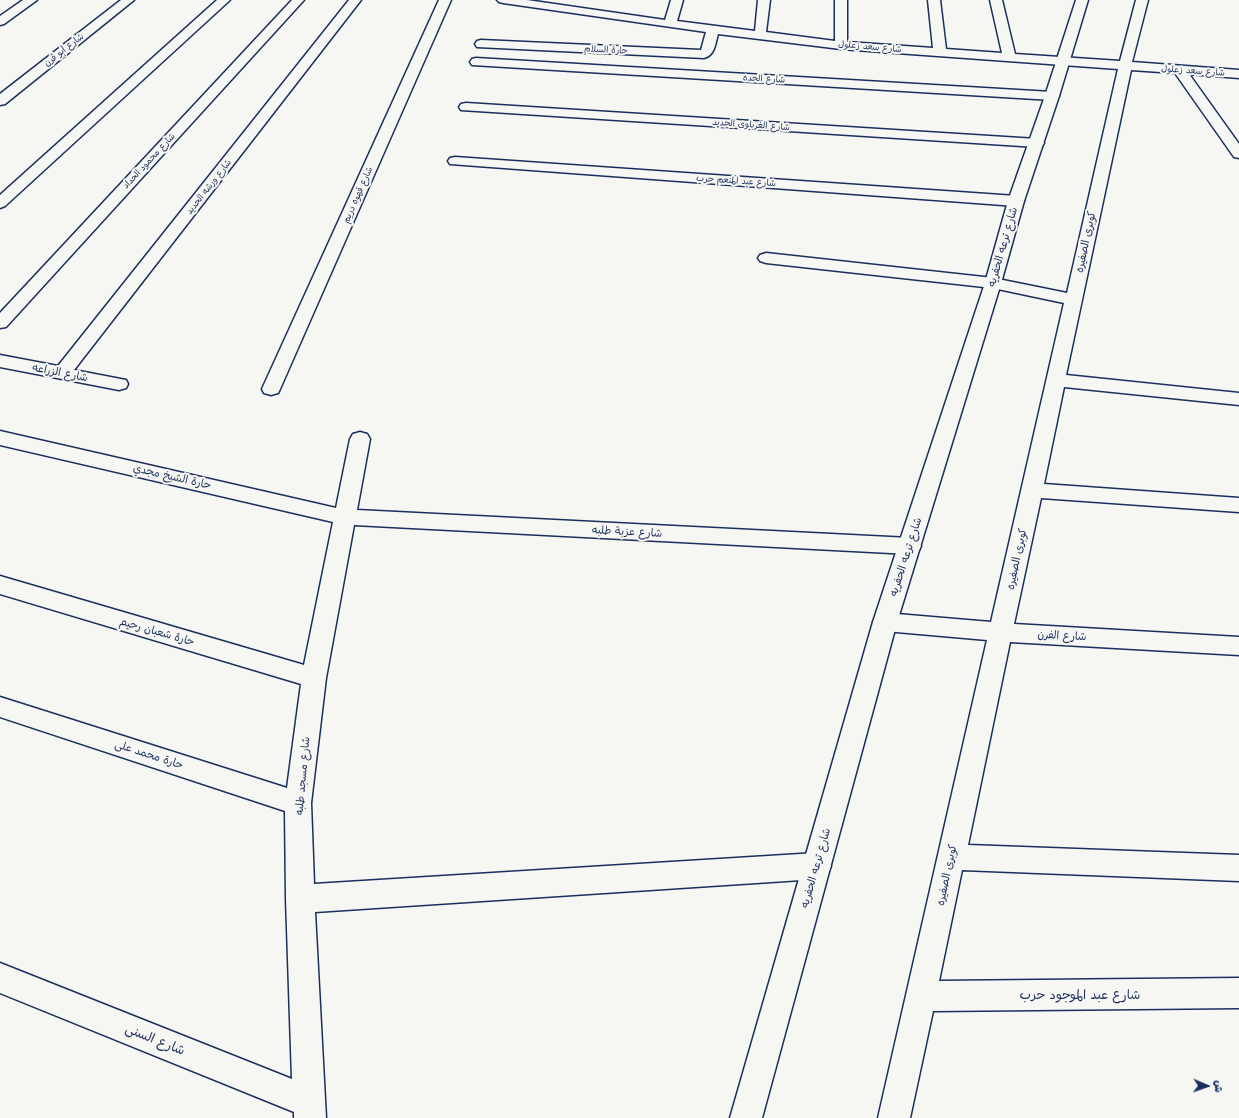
<!DOCTYPE html>
<html>
<head>
<meta charset="utf-8">
<style>
  body { margin:0 }
  #map { position:relative; width:1239px; height:1118px; overflow:hidden; background:#f6f6f2; font-family:"Playpen Sans","Playpen Sans Arabic",sans-serif }
  canvas { display:block }
  .north { position:absolute; left:1187px; top:1066px; width:40px; height:40px; -webkit-text-stroke:3px #f6f6f2; paint-order:stroke; rotate:92deg; font-size:11px; font-weight:700; line-height:16px; text-align:center; color:#1b2f5e }
  .north::after { content:''; display:block; margin:auto; width:14px; height:18px; background:#1b2f5e; clip-path:polygon(50% 0,100% 100%,50% 72%,0 100%) }
</style>
</head>
<body>
<div id="map">
<canvas width="1239" height="1118"></canvas>
<div class="north">ش</div>
</div>
<script>
const ctx = document.querySelector('canvas').getContext('2d');
ctx.lineJoin = 'round';
function strokePath(path, color, width, dash) {
  ctx.strokeStyle = color;
  ctx.lineWidth = width;
  ctx.lineCap = dash ? 'butt' : 'round';
  ctx.setLineDash(dash || []);
  ctx.stroke(path);
}
function fill(path, color) {
  ctx.fillStyle = color;
  ctx.fill(path, 'evenodd');
}
function label(font, color, halo, rows, align = 'center') {
  ctx.font = font + ' "Playpen Sans","Playpen Sans Arabic",sans-serif';
  ctx.lineWidth = 4;
  ctx.setLineDash([]);
  ctx.textBaseline = 'middle';
  ctx.strokeStyle = halo;
  ctx.fillStyle = color;
  for (const [text, x, y, turn = 0] of rows) {
    ctx.save();
    ctx.translate(x, y);
    ctx.rotate((+turn || 0) * Math.PI / 180);
    ctx.textAlign = isNaN(turn) ? turn : align;
    if (halo) ctx.strokeText(text, 0, 0);
    ctx.fillText(text, 0, 0);
    ctx.restore();
  }
}
const minor = new Path2D(`
  M23,0h14l-33,24 -4,1v-9z
  M121,0h13l-129,104 -5,1v-11z
  M217,0h13l-225,206 -5,2v-13z
  M292,0h12l-298,327 -6,1v-15z
  M349,0h12l-287,370 52,10 2,4 -2,4 -7,2 -119,-23v-12l58,11z
  M439,0h12l-171,389 -2,4 -7,2 -7,-2 -2,-4z
  M497,0h30l138,20 6,-20h12l-6,21 78,10 3,-31h12l-4,32 69,9v-41h12v42l86,6 -5,-48h12l6,49 56,4 -12,-53h12l13,54 105,7 16,-61h12l-16,62 107,8v8l-50,-4 50,70v14l-5,-1 -59,-84 -44,-3 -65,305 173,18v12l-175,-18 -20,97 195,14v14l-198,-14 -27,126 225,13v18l-229,-13 -42,203 271,10v26l-277,-11 -23,111 300,-3v30l-306,3 -23,107h-32l109,-478 -102,-9 -8,-3 -4,-6 4,-6 8,-3 106,9 73,-319 -71,-15 -227,-25 -6,-2 -2,-3 2,-3 6,-2 227,25 74,15 51,-224 -277,-20 -123,-15c-3,10 -3,21 -14,24l-227,-11 -2,-3 2,-3 4,-1 220,10 5,-18 -203,-29 -4,-1z
  M476,58l576,34 5,1 2,3 -2,3 -5,1 -580,-35 -2,-3 2,-3z
  M466,103l571,36 5,1 2,3 -2,3 -5,1 -576,-37 -2,-3 2,-3z
  M455,157l561,39 5,2 3,3 -3,3 -5,2 -566,-42 -2,-3 2,-3z
  M0,431l336,77 14,-69 3,-5 7,-2 7,2 3,5 -13,71 553,28 8,2 3,6 -3,6 -8,2 -556,-29 -28,153 -15,125 3,81 503,-31 10,4 4,9 -4,9 -10,4 -502,33 11,206h-32v-6l-294,-119v-30l292,116 -6,-180 -1,-88 -285,-94v-20l287,91 14,-104 -301,-90v-18l304,89 29,-143 -333,-77z`);
const tertiary = new Path2D(`
  M1076,0h12l-29,96 -35,105 -23,82 -104,339 -135,496h-32l143,-496 112,-339 23,-82 37,-105z`);
strokePath(minor, '#1b2f5e', 3);
strokePath(tertiary, '#1b2f5e', 3);
fill(minor, '#f6f6f2');
fill(tertiary, '#f6f6f2');
label('9px', '#1b2f5e', '#f6f6f2', [
  ["شارع سعد زعلول",870,47,5],
  ["شارع أبو قرن",64,50,-38],
  ["حارة السلام",606,50,3],
  ["شارع سعد زعلول",1193,71,4],
  ["شارع الحده",764,79,3],
  ["شارع الغرباوى الجديد",751,125,4],
  ["شارع محمود الحداد",149,161,-47],
  ["شارع عبد المنعم حرب",736,181,4],
  ["شارع ورشه الحديد",209,187,-52],
  ["شارع قهوه دريم",358,195,-66]
]);
label('11px', '#1b2f5e', '#f6f6f2', [
  ["كوبرى الصفيره",1086,242,-78],
  ["شارع ترعه الحفريه",1003,247,-74],
  ["شارع الزراعه",60,373,11],
  ["حارة الشيخ مجدي",172,477,13],
  ["شارع عزبة طلبه",627,532,3],
  ["شارع ترعه الحفريه",906,557,-72],
  ["كوبرى الصفيره",1017,559,-78],
  ["حارة شعبان رحيم",157,632,16],
  ["شارع الفرن",1062,636,3],
  ["حارة محمد على",149,755,18],
  ["شارع مسجد طلبه",303,776,-85],
  ["شارع ترعه الحفريه",816,868,-74],
  ["كوبرى الصفيره",947,875,-78]
]);
label('13px', '#1b2f5e', '#f6f6f2', [
  ["شارع عبد الموجود حرب",1080,995],
  ["شارع السنى",155,1040,22]
]);
</script>
</body>
</html>
